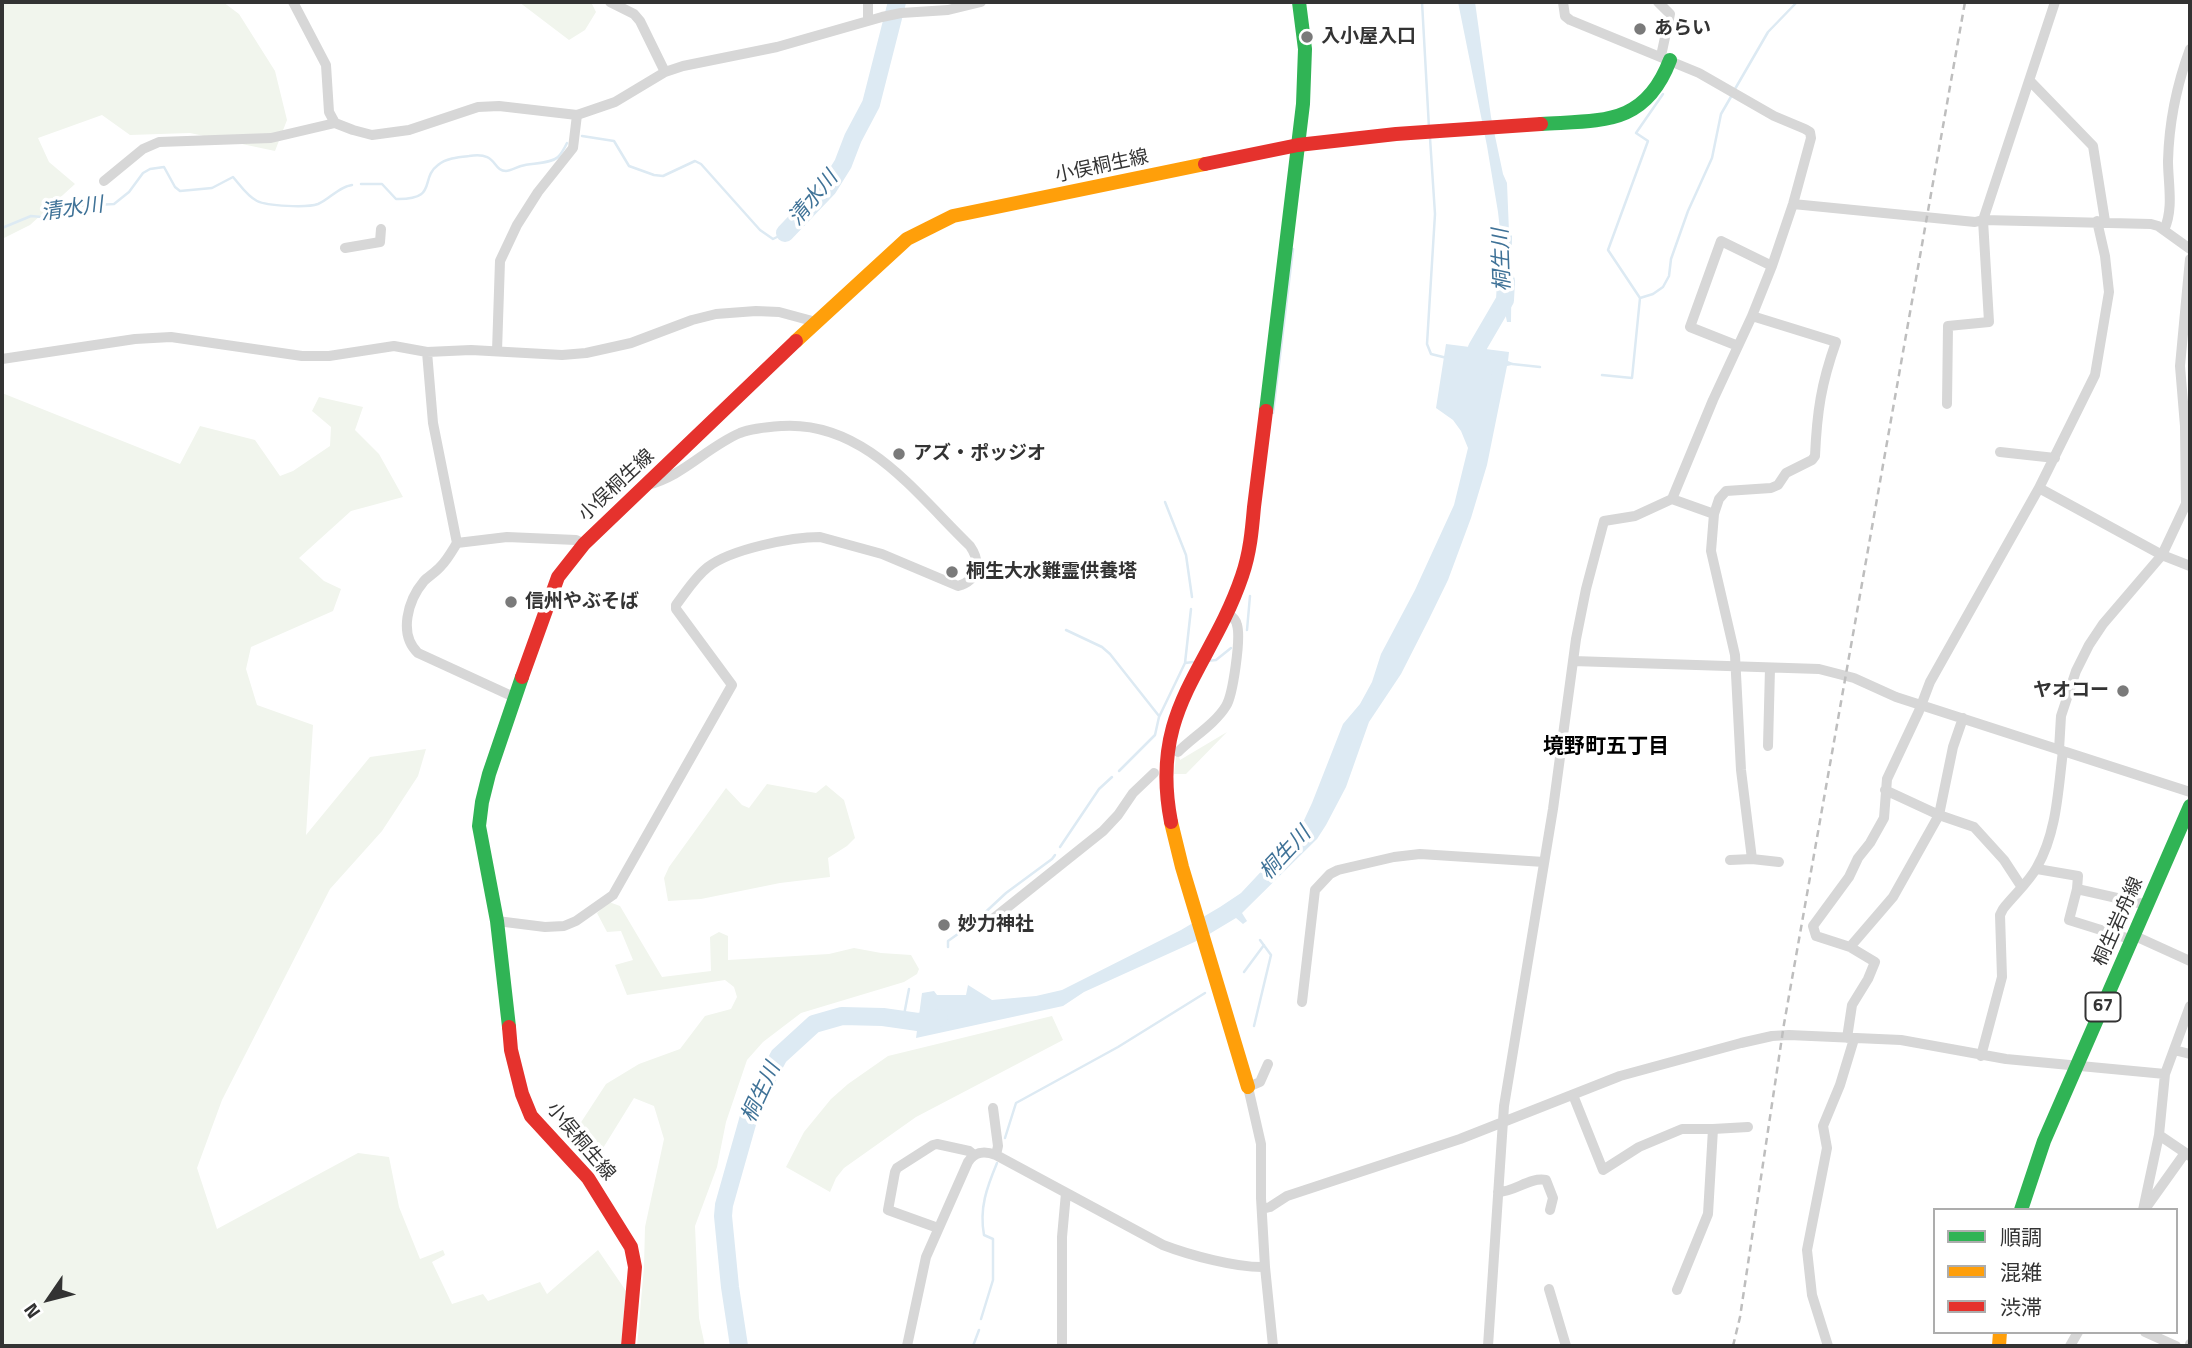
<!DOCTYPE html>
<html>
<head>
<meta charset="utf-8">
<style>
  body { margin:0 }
  #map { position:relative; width:2192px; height:1348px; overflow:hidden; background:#fff; font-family:"Titillium Web","Noto Sans JP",sans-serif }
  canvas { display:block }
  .frame { position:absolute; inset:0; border:4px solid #333; pointer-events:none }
  .legend { position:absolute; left:1933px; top:1208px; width:245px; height:126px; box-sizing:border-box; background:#fff; border:2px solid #adadad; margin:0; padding:9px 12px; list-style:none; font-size:21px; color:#333 }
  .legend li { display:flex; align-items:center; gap:14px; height:35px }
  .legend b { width:35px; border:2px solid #adadad }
  .north { position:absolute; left:14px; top:1264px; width:70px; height:70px; -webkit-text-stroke:5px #fff; paint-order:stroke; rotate:235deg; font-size:19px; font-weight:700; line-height:28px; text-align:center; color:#333 }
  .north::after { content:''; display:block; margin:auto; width:24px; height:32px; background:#333; clip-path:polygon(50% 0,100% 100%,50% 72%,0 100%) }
</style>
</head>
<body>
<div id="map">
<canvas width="2192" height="1348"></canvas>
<div class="frame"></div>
<ul class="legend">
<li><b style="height:9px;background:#30b455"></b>順調</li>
<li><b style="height:9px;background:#ff9f0a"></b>混雑</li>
<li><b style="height:9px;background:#e5322d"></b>渋滞</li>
</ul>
<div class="north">N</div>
</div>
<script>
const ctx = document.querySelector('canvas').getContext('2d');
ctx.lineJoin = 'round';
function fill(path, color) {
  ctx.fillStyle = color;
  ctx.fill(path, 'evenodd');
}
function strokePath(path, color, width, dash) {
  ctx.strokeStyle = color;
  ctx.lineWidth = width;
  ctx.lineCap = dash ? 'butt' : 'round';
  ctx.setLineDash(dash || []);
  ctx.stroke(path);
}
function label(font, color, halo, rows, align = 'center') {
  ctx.font = font + ' "Titillium Web","Noto Sans JP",sans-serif';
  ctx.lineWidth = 7;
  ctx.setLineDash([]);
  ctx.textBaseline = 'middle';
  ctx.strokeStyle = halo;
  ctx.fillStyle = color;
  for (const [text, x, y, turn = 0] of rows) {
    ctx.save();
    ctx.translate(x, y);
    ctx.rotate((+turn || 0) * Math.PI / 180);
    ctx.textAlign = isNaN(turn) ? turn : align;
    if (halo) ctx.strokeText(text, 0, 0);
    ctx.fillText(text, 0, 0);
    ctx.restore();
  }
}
fill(new Path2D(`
  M2,2h221l16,12 36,57 12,49 -12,31 -85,-18 -60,2 -28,-20 -64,23 11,24 26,22 -45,41 -28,14z
  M519,2h72l5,10 -11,18 -16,10z
  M2,393l178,71 20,-38 55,14 25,36 13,-5 37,-25 1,-19 -19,-16 7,-14 44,10 -8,23 24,24 24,43 -52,14 -52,47 25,23 17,8 -8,22 -82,36 -5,22 11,36 56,20 -7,110 64,-78 56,-8 -8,27 -36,55 -52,58 -108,211 -25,68 20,61 141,-76 31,4 10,50 21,52 23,-9 2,5 -13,7 20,42 31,-10 5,7 52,-19 7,12 51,-44 28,41 -5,55h-619z
  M1227,732l-41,42h-12l3,-26 3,12z
  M767,784l49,9 10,-8 18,15 11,38 -8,8 -19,12 2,19 -50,6 -79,16 -33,2 -4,-23 5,-11 57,-79 16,17 7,3z
  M609,902l11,4 42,71 49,-6 -1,-34 9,-5 9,4v24l101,-6 25,-6 27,5 30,2 8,14 -2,5 -13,8 -103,31 -38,29 -16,18 -21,62 -9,45 -22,59 4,92 6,28h-68l7,-79 1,-40 19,-88 -10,-33 -20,-8 -34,55h-17l-7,-23 30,-46 33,-20 41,-15 25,-33 26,-7 6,-12 -3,-10 -9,-7 -98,15 -12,-30 18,-5 -12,-29 -14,1 -10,-19z
  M1052,1016l11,24 -147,77 -72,51 -8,10 -6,14 -44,-25 18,-35 27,-33 17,-15 40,-28z`), '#f1f5ed');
fill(new Path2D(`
  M1458,2h17l16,115 12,57 4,9 2,49 3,4 -1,86h-4l-6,-30 3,-27 -6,-53 -11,-66z
  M1446,344l63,8 -1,9 5,2 -1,2 -5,1 -20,99 -16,53 -23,62 -19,39 -28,55 -32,48 -23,65 -20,38 -9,14 -75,74 5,8 -4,3 -7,-6 -35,21 -117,53 -21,14 -147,32 6,-45 12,-2 3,4h29l2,-10 24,15 44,-4 26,-6 119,-60 39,-23 21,-14 58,-62 13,-28 31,-79 17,-20 12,-22 9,-28 34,-64 39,-85 14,-57 -7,-17 -8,-11 -17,-12z`), '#ddeaf3');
strokePath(new Path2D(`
  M1422,2l7,126
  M1735,89l33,-57 29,-30
  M582,136l32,5 15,25 25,9 9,1 32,-15 6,3 59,66 13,9 12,-6
  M1430,138l5,76 -8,130 4,10 16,4
  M361,184h21l14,15c43,1 23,-20 42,-34 8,-7 21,-8 31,-9 29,-5 23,15 37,15 4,0 11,-4 15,-5 11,-3 29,-2 37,-9 4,-4 7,-10 9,-14
  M2,228l29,-12 22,2 25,-12 36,-2 15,-12 14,-19 7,-4 14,-2 11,20 5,4 32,-3 21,-11c7,8 14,19 24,24 10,5 50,7 61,3 12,-5 20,-17 34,-19
  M1640,298l13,-4 10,-7 6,-11 2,-17 17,-48 24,-53 9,-44 11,-19
  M1512,364l28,3
  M1602,375l30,3 8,-80 -32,-48 40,-109 -12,-8 27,-39
  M1273,413l20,-164
  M1165,502l21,53 6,42
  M1066,630l36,17 8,7 49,62
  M1247,630l3,-34
  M1207,661l9,-1 15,-12
  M1185,663l6,-54
  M1119,771l36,-36 4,-18 26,-54 8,-1
  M1060,847l39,-58 13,-12
  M977,920l29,-27 46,-34 3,-4
  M948,947v-6l24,-17
  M1244,972l20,-27
  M903,1020l6,-31
  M1254,1026l17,-71 -11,-15
  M1005,1138l11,-35 102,-56 87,-54
  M981,1319l12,-39v-41l-9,-4c-5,-27 3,-48 13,-72
  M973,1346l6,-16`), '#ddeaf3', 2.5);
strokePath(new Path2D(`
  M785,233l43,-45 15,-24 10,-26 18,-34 26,-102
  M1484,370l-7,-22 28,-48 1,-19
  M739,1346l-9,-59 -7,-71 1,-11 28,-99 27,-50 35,-32 28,-8 41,1 35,5 21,-4`), '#ddeaf3', 18);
strokePath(new Path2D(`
  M293,2l33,63 3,47 6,11
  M610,2l24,12 6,7 25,51
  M1658,2l12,12 -9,42
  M868,21v-19
  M2030,81l63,65 12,75
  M104,181l39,-32 16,-7 112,-4 64,-15 18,7 19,5 37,-5 69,-23 21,-1 78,9 38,-13 50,-30 18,-6 94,-19 105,-30 19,-4 47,-3 33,-8
  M1793,204l182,18 8,-2 168,4 7,2 32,23
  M2164,230c10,-21 4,-47 4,-69 1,-38 9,-77 22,-112
  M345,248l35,-6 1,-13
  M1738,346l-48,-19 31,-86 51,25
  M497,351l3,-90 17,-36 21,-33 35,-44 4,-33
  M427,352l6,71 24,120c-5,8 -10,17 -16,23 -5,6 -12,10 -17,15 -16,19 -26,53 -6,72l98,45
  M2,359l133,-20 36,-2 131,19h27l65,-10 33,6 44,-2 91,5 24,-2 45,-10 61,-23 24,-6 40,-3 23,1 37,10
  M1947,404l1,-78 41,-4 -6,-102 72,-218
  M2000,452l55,6
  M2039,488l123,67 28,11
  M1672,499l42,15
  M457,543l50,-6 69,3 8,4
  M1573,661l246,8 35,9 42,19 294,95
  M1768,746l2,-78
  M2059,750l2,-34 15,-45 13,-26 14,-21 59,-69 24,-51 -1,-78 -5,-60 10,-107
  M1178,752c15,-15 37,-28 48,-46 7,-11 15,-68 11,-81 -1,-6 -5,-9 -10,-12
  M1885,790l54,25 35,12 30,33 17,26
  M1752,859l-11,-89 -6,-115 -24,-104 3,-37 5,-15 7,-8 45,-3 7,-3 8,-12 26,-13 3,-4c2,-44 6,-72 21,-114l-84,-26
  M1730,860l22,-1 27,3
  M2037,869l41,7 -1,13
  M497,921l48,6 19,-1 12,-5 37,-26 119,-210 -56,-76v-4c10,-13 19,-28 32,-38 23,-18 84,-30 112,-30l62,17 76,32c21,-6 23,-24 12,-40 -54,-52 -105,-125 -188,-120 -14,1 -29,2 -42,7 -33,14 -58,44 -93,52
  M980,927l4,-1 119,-95 15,-16 15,-22 21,-20
  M2135,936l55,25
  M2133,940l-64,-20 8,-31 71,16
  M1850,947l43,-50 46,-82 14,-68 10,-29
  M1302,1002l13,-112 15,-16 8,-4 56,-13 26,-3 124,8
  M1847,1038l5,-33 16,-26 7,-17 -25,-15 -34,-11 -3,-10 36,-49 9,-19 12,-15 14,-25 3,-39 32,-68 11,-29 109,-194 56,-113 14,-83 -4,-36 -8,-35
  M2174,1050l16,4
  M1981,1056l21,-79 -2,-62 3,-6c11,-14 26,-27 34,-42 20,-35 21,-77 26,-116
  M1268,1064l-8,18 -12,5 13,57v54l4,69 8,79
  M1573,1095l30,75 36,-23 43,-18h31l-5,85 -31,76
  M993,1108l5,38 -2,9
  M1713,1129l35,-2
  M2159,1135l31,21
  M1498,1192c17,0 31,-15 48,-12l7,18 -3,12
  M1262,1209l8,-2 17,-11 173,-57 160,-63 121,-33 31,-7 17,-1 112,5 105,19 159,15
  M2145,1209l40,-56
  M2143,1210l16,-75 6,-61 25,-68
  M938,1228l-50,-18 7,-38 2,-4 36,-23 4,-1 32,7 5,4
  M1549,1289l17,57
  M2145,1332l31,14
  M907,1346l19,-89 42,-95c7,-11 17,-11 28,-7l167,90c26,10 74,23 102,22
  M1062,1346v-109l4,-44
  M1488,1346l16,-240 49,-297 23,-170 10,-50 18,-68 31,-5 37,-17 41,-99 39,-84 20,-50 21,-62 18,-66 -1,-6 -5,-3 -31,-13 -75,-43 -129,-53 -5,-4 -2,-14
  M1828,1346l-16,-51 -5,-45 20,-102 -4,-22 17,-41 14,-46
  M2070,1346l8,-14
  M2190,1346v-2`), '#d7d7d7', 10);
strokePath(new Path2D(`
  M1541,124c61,-4 104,2 129,-64
  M1266,411l37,-307 2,-55 -6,-47
  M509,1027l-12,-106 -18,-95 3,-24 7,-28 33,-97
  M2021,1210l23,-69 146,-335`), '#30b455', 14);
strokePath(new Path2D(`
  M796,341l111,-102 46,-23 252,-52
  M1171,822l11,45 66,220
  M1999,1346l1,-14`), '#ff9f0a', 14);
strokePath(new Path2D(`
  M1205,164l93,-19 98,-11 145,-10
  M522,677l36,-100 26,-33 212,-203
  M1171,822c-22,-113 39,-152 71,-246 8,-23 10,-46 12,-69 4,-32 8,-64 12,-96
  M509,1027l2,23 11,44 9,22 57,62 43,69 4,20 -7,79`), '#e5322d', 14);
strokePath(new Path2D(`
  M1733,1346l7,-29 44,-293 181,-1022`), '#bebebe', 2.5, [7, 5]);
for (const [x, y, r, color] of [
  [1640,29,7,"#7a7a7a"],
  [1307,37,7,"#7a7a7a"],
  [899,454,7,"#7a7a7a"],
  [952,572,7,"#7a7a7a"],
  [511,602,7,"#7a7a7a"],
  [2123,691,7,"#7a7a7a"],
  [944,925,7,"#7a7a7a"]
]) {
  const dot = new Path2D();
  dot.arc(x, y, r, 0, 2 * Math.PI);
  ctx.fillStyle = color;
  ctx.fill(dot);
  strokePath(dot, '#fff', 2.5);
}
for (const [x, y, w] of [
  [2103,1007,35]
]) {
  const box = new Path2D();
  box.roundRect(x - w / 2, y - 14.5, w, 29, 5);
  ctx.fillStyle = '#fff';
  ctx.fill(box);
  strokePath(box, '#333', 2);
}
label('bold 18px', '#333', null, [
  ["67",2103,1007]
]);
label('bold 19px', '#333', '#fff', [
  ["あらい",1654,29],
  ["入小屋入口",1321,37],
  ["アズ・ポッジオ",913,454],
  ["桐生大水難霊供養塔",966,572],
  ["信州やぶそば",525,602],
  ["ヤオコー",2109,691,"right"],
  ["妙力神社",958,925]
], 'left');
label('19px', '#333', '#fff', [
  ["小俣桐生線",1102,167,-12],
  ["小俣桐生線",617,486,-43],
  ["桐生岩舟線",2119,922,-66],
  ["小俣桐生線",580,1142,50]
]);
label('italic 21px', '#3f7297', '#fff', [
  ["清水川",814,199,-50],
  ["清水川",72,210,-8],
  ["桐生川",1503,260,-92],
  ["桐生川",1286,854,-47],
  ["桐生川",762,1093,-65]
]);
label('bold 21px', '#000', '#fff', [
  ["境野町五丁目",1606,748]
]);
</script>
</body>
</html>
